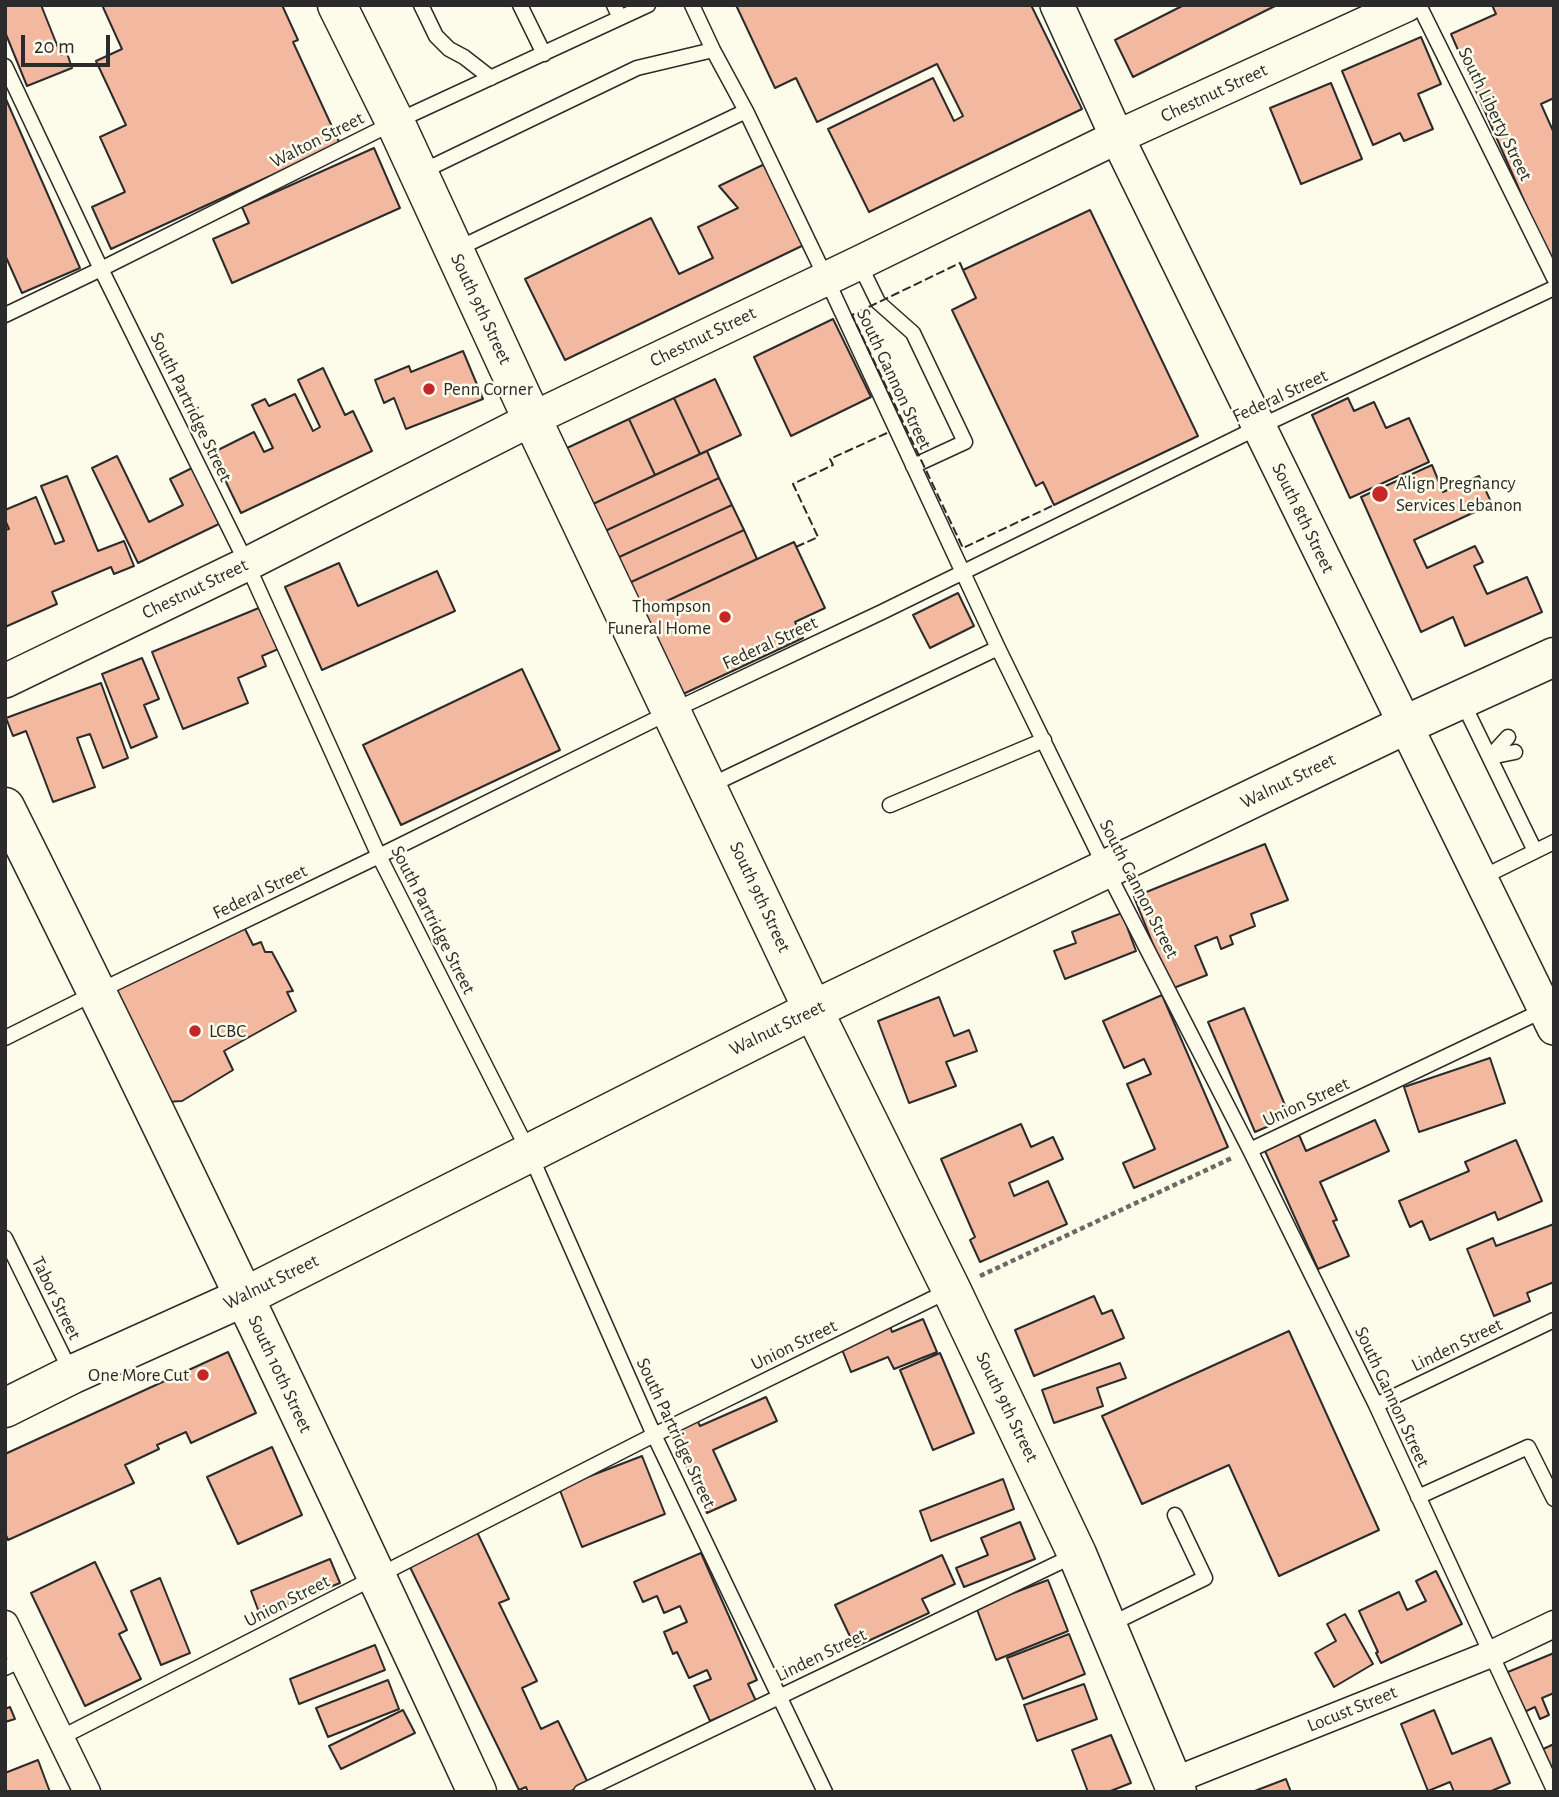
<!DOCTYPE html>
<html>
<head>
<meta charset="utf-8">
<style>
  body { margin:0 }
  #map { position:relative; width:1559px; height:1797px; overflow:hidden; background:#fdfbea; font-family:"Alegreya Sans",sans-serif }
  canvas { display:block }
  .frame { position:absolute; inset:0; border:7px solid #2b2b2b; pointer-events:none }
  .scale { position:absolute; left:21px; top:35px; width:89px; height:32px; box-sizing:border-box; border:4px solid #2b2b2b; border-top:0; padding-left:9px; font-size:21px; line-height:24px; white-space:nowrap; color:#2b2b2b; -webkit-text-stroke:5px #fdfbea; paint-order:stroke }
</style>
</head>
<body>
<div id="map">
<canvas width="1559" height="1797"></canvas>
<div class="frame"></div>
<div class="scale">20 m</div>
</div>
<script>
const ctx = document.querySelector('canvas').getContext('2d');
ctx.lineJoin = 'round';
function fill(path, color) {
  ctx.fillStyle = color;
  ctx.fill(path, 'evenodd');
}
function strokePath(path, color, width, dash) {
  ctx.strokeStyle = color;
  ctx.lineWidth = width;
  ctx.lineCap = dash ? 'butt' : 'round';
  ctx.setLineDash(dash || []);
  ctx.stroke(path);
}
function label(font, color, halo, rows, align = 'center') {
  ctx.font = font + ' "Alegreya Sans",sans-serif';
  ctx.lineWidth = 5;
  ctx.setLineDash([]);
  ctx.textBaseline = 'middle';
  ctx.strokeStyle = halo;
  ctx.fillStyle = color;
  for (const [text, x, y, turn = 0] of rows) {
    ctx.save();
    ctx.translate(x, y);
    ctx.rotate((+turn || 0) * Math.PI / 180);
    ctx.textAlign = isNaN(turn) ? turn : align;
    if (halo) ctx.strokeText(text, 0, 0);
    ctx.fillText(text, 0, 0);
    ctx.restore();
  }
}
const building = new Path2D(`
  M5,5h36l20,50 6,-2 5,15 -45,18 -22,-54z
  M102,5h180l16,35 -5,2 47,102 -229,105 -19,-42 33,-15 -25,-55 26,-12 -30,-64 26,-12z
  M736,5h295l51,104 -213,103 -41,-83 105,-51 21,43 9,-5 -26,-52 -120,58 -21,-44 -21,10z
  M1184,5h93l-144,72 -18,-37z
  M1492,5h62v93l-13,6 13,29v136l-103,-235 45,-20z
  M1421,37l20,47 -23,10 15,35 -29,12 -4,-8 -27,12 -31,-74z
  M1331,83l31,76 -61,25 -31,-76z
  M5,97l75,171 -58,25 -17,-38z
  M374,148l26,60 -168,75 -19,-44 36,-16 -7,-16z
  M771,161l39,81 -245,118 -40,-81 126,-61 28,56 34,-16 -15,-31 40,-19 -19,-22z
  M1090,210l108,226 -144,69 -11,-23 -7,4 -84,-176 24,-12 -13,-28z
  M833,319l38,78 -80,39 -37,-79z
  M463,351l20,48 -77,30 -12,-31 -10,5 -9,-23 34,-14 2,6z
  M323,368l22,47 8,-4 19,40 -131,62 -29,-60 42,-21 10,20 9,-4 -21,-43 13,-6 4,7 26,-12 18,37 7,-4 -22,-47z
  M715,379l26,56 -41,19 -26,-56z
  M674,398l26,56 -45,21 -26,-56z
  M1348,398l6,13 20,-9 12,26 23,-10 20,44 -79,36 -38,-83z
  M629,419l26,56 -62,29 -26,-56z
  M707,451l12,27 -114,53 -12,-27z
  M117,456l32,66 34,-17 -13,-26 24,-12 27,56 -83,40 -46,-95z
  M1432,465l11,27 36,-16 13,28 -78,36 13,28 48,-22 8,16 -9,4 13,28 40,-17 15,35 -77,34 -12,-29 -32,15 -60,-135z
  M67,476l31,75 26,-10 10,25 -20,8 -3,-7 -59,25 5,12 -52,23v-97l4,-1 -4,-9v-10l31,-13 19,47 9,-3 -23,-55z
  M719,478l13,27 -115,53 -12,-27z
  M732,505l12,25 -115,53 -12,-25z
  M744,530l13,29 -114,53 -14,-29z
  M794,542l31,66 -30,14 8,16 -122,57 -38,-83z
  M339,563l19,43 79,-35 18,40 -133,59 -37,-83z
  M958,593l16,33 -44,22 -17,-33z
  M266,605l17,42 -21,9 4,10 -28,12 10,25 -65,26 -31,-77z
  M142,658l17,41 -15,6 13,32 -26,11 -29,-74z
  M522,669l38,81 -159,75 -38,-80z
  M101,683l27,75 -25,10 -13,-34 -13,4 18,49 -42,15 -27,-71 -13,5 -7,-18z
  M1265,844l23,56 -37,14 4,12 -25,10 3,8 -12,5 -4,-12 -22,9 12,29 -36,14 -37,-92z
  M1122,913l14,38 -71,28 -11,-28 22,-8 -4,-11z
  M244,927l9,18 8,-3 4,10h7l21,39 -6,1 9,19 -72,40 9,19 -51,31 -16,1 -56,-109z
  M1162,995l66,152 -94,41 -11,-25 32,-14 -28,-65 24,-10 -7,-15 -20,9 -21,-47z
  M939,997l15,39 15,-6 8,21 -31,11 10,24 -47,17 -31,-82z
  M1244,1008l46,109 -35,15 -47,-110z
  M1490,1058l15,45 -86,29 -15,-45z
  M1375,1120l14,31 -69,31 17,38 -4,1 16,35 -31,13 -53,-118 34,-16 7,16z
  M1021,1124l10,23 22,-10 10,22 -54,24 5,13 34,-15 19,43 -87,38 -10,-22 5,-3 -34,-78z
  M1516,1140l26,61 -44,19 -3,-8 -65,28 -8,-19 -12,6 -11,-26 70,-30 -4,-9z
  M1554,1224v58l-27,11 3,8 -36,15 -27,-67 26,-11 3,8z
  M1094,1296l8,18 10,-4 12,28 -90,38 -19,-46z
  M923,1319l14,33 -43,17 -6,-12 -37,15 -10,-25 49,-21 2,6z
  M1289,1331l90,199 -100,46 -50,-111 -87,39 -40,-88z
  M228,1352l28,61 -65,30 -5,-11 -29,13 2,4 -34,16 9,18 -126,57 -3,-7v-79z
  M940,1353l34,80 -41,17 -33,-80z
  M1120,1363l6,15 -29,10 6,18 -49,17 -12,-33z
  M766,1397l11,24 -64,29 23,50 -29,13 -36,-81 26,-12 3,6z
  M272,1447l30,68 -64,29 -31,-67z
  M642,1456l23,58 -83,33 -23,-59z
  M1003,1479l11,30 -83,32 -11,-30z
  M1020,1522l15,37 -71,28 -8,-19 32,-13 -7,-17z
  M477,1532l32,67 -10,4 38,78 -15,7 19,41 17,-8 30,62 -19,9h-41l-2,-5 -7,3 -110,-225z
  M701,1553l56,127 -9,4 8,17 -46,20 -16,-35 17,-7 -4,-9 -18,8 -12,-26 -4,2 -9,-22 23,-10 -7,-16 -16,7 -7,-17 -14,6 -9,-20z
  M942,1555l13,29 -33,15 7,14 -74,34 -20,-42z
  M330,1559l10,24 -80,32 -9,-24z
  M95,1562l32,68 -8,4 22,45 -56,27 -54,-113z
  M1436,1571l26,53 -81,39 -5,-10 2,-1 -19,-41 40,-19 8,18 19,-9 -10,-20z
  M160,1578l30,75 -29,12 -30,-74z
  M1048,1580l20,51 -72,29 -20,-53z
  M1345,1614l28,50 -39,23 -19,-34 21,-12 -9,-17z
  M1069,1634l16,40 -62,25 -16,-41z
  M375,1645l10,25 -86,34 -9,-25z
  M1554,1653v40l-12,5 7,17 -9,4 -5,-12 -15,7 -17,-40z
  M388,1680l11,29 -71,28 -12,-29z
  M1084,1684l13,35 -60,22 -13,-36z
  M10,1707l5,12 -10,3v-13z
  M403,1710l12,23 -74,36 -12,-23z
  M1434,1710l18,44 39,-16 19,45 -21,9h-35l-4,-10 -22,9 -27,-67z
  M1111,1735l20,48 -23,9h-20l-16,-42z
  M1554,1744v34l-13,-28z
  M38,1760l12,32h-45v-19z
  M1286,1779l5,13h-39z`);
fill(building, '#f2b8a0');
strokePath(building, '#2b2b2b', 2);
const service = new Path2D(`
  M421,5l15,31 13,13 15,8 27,21
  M520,5l24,49
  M614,5l6,13
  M692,5l21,45 33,61 80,167 172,370 108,221 144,281 126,255 178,385
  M1419,5l135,273
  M5,66l96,203 146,295 132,292 150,296 125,283 171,357
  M419,173l218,-105 76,-18
  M455,250l291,-139
  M859,263l19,39 35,31 52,109 -52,24
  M5,315l96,-46 294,-147 253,-117
  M1462,701l73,150
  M1508,737l-18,20 25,-5
  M709,786l289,-138
  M890,805l154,-65
  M1481,878l73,-36
  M5,1038l92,-46 282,-136 293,-145 210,-99 377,-185 295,-139
  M1250,1150l296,-141
  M5,1238l66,134
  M1376,1405l178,-85
  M1418,1497l110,-50 26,52
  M1109,1625l96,-47 -30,-63
  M5,1668l18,-9
  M60,1738l594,-303 296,-145
  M581,1792l494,-237`);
const minor = new Path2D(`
  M5,1624l82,168
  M1173,1781l318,-127 63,-30`);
const tertiary = new Path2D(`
  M1057,5l60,132 437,891
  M5,681l242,-117 285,-145 327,-156 258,-126 289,-132`);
const trunk = new Path2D(`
  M337,5l58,117 137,297 281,591 138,279 126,265 100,238
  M5,807c163,326 319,655 472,985
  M5,1408l68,-34 171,-77 569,-287 592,-285 149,-68`);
strokePath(service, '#2b2b2b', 17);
strokePath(minor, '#2b2b2b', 29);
strokePath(tertiary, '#2b2b2b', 36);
strokePath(trunk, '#2b2b2b', 41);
strokePath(new Path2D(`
  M980,1276l252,-118`), '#6a6964', 4.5, [5, 3.5]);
strokePath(service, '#fdfbea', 14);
strokePath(minor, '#fdfbea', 26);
strokePath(tertiary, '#fdfbea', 33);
strokePath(trunk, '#fdfbea', 38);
strokePath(new Path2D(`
  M963,270l-3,-7 -108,52 111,233 91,-43
  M796,547l22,-10 -25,-53 40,-19 -3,-6 57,-26`), '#2b2b2b', 2, [9, 3.5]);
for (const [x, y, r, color] of [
  [429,389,7,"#c62828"],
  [1380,494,9,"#c62828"],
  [725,617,7,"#c62828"],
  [195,1031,7,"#c62828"],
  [203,1375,7,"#c62828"]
]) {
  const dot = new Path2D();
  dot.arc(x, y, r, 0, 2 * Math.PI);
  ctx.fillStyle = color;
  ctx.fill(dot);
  strokePath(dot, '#fdfbea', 2.5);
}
label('19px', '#2b2b2b', '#fdfbea', [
  ["Chestnut Street",1214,93,-25],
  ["South Liberty Street",1495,114,64],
  ["Walton Street",317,140,-27],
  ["South 9th Street",481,309,65],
  ["Chestnut Street",703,337,-26],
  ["South Gannon Street",894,379,65],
  ["Federal Street",1280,396,-25],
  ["South Partridge Street",191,407,64],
  ["South 8th Street",1303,518,64],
  ["Chestnut Street",195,589,-26],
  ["Federal Street",770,643,-25],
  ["Walnut Street",1288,781,-26],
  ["South Gannon Street",1139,889,63],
  ["Federal Street",260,892,-26],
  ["South 9th Street",760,897,65],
  ["South Partridge Street",433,920,63],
  ["Walnut Street",777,1028,-26],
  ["Union Street",1306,1102,-25],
  ["Walnut Street",271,1282,-26],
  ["Tabor Street",56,1298,64],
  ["Union Street",794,1345,-26],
  ["Linden Street",1457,1345,-26],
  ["South 10th Street",280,1374,65],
  ["South Gannon Street",1392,1397,65],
  ["South 9th Street",1007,1407,64],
  ["South Partridge Street",676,1433,65],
  ["Union Street",287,1601,-27],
  ["Linden Street",821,1655,-26],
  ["Locust Street",1352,1709,-22]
]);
label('19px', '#2b2b2b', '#fdfbea', [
  ["Penn Corner",443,389],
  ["Align Pregnancy",1396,483],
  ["Services Lebanon",1396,505],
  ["Thompson",711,606,"right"],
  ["Funeral Home",711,628,"right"],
  ["LCBC",209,1031],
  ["One More Cut",189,1375,"right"]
], 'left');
</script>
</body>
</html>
